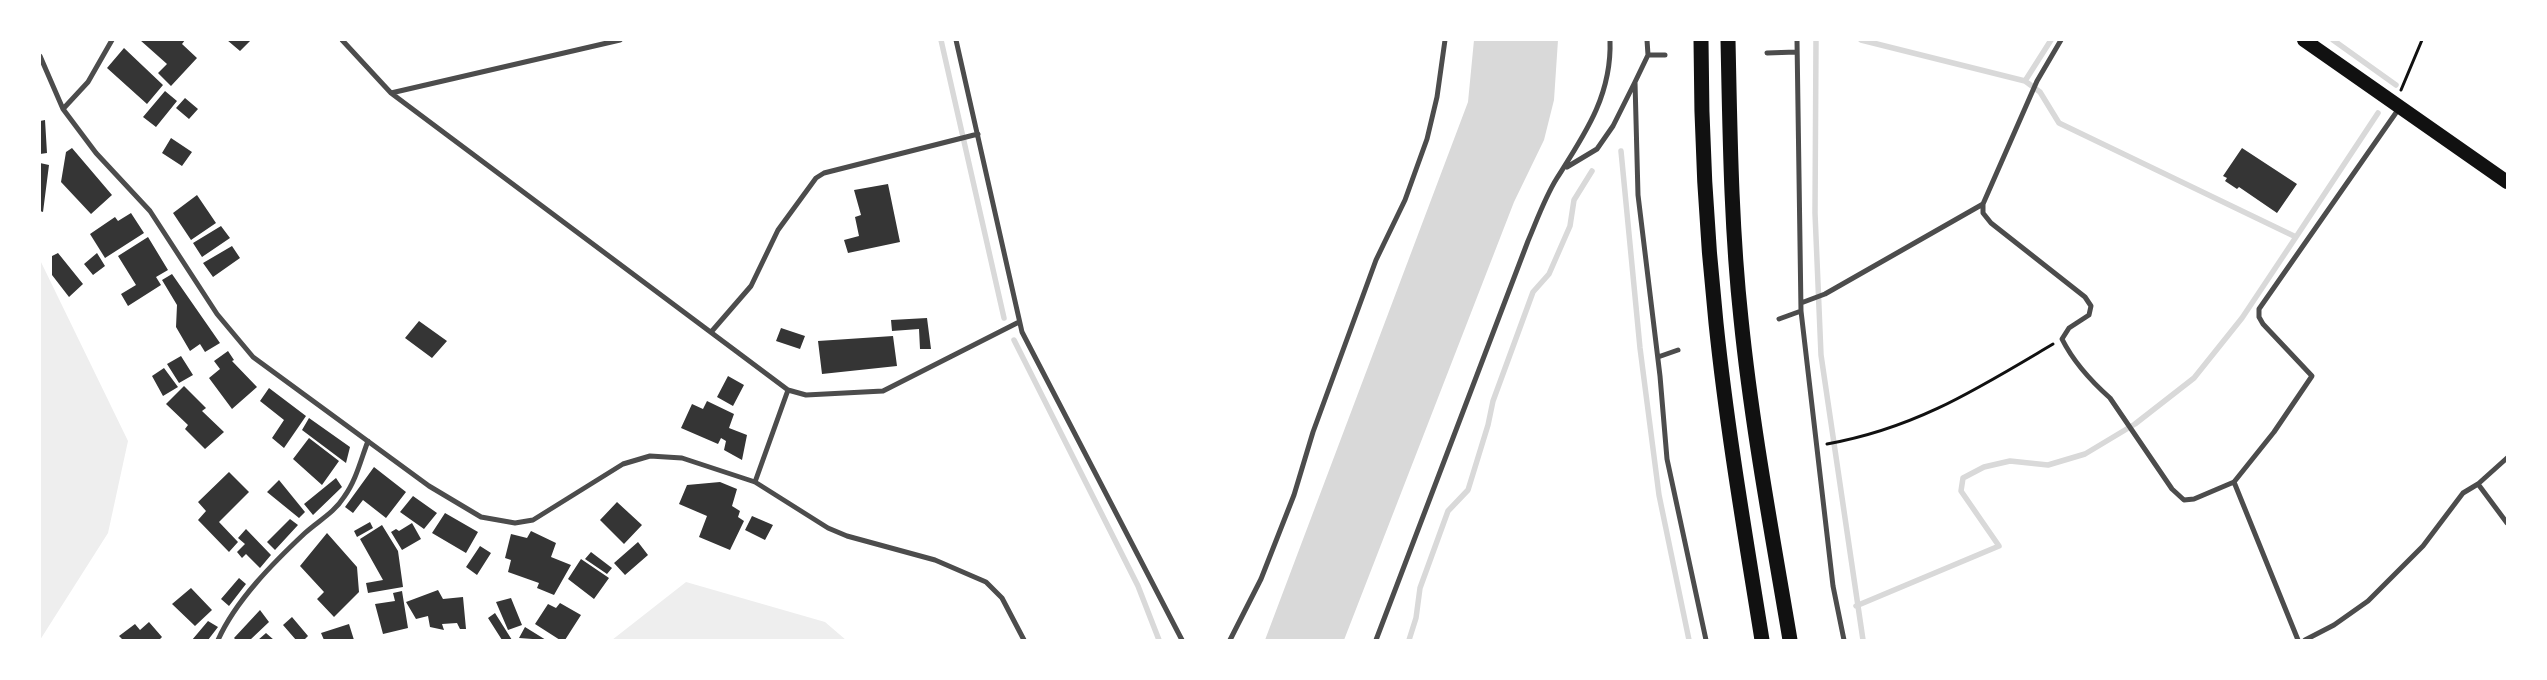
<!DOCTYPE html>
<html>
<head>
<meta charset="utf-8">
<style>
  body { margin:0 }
  #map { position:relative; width:2547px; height:680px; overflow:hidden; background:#fff; font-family:"DejaVu Sans",sans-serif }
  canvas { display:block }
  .frame { position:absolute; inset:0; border:41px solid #fff; pointer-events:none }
</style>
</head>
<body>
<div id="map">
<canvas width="2547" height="680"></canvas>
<div class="frame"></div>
</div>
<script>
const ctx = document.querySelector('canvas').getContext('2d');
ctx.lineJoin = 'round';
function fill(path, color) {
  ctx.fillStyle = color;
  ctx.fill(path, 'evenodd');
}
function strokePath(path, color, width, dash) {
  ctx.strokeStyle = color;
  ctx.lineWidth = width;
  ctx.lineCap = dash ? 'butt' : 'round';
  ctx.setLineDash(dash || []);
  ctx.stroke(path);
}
fill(new Path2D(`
  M40,260l88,181 -20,92 -68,107z
  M686,582l139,40 21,18h-234z`), '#eee');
fill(new Path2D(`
  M1474,40h84l-4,60 -10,40 -30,62 -170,438h-79l203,-538z`), '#d9d9d9');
strokePath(new Path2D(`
  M941,40l63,278
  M1816,40l-1,173 6,142 42,285
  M1861,40l164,41 26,-41
  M2333,40l63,45
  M2025,81l15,11 19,31 237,114 82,-124
  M1621,151l19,197 19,147 30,145
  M1014,340l124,246 21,54
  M1856,606l143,-60 -38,-55 2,-13 21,-11 26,-6 38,4 37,-11 50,-30 59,-46 48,-60 54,-81
  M1409,640l7,-22 4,-30 28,-77 20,-21 20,-65 5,-24 40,-109 16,-18 21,-48 4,-26 18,-29`), '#d9d9d9', 5.5);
fill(new Path2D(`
  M140,40h45l-3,4 15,14 -26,28 -13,-13 9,-9z
  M227,40h24l-11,11z
  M124,48l39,37 -16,19 -40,-36z
  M165,91l12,10 -21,26 -13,-10z
  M185,98l13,11 -9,10 -13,-11z
  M45,120l2,33 -7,1v-33z
  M171,138l21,14 -10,14 -20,-13z
  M72,148l40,47 -21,19 -30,-32 5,-30z
  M2242,148l55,36 -20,29 -38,-26 -2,2 -12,-8 2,-3 -4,-2z
  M40,163l9,2 -6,47 -3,-1z
  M888,184l12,58 -52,11 -4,-13 15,-4 -4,-19 6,-2 -7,-25z
  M197,195l19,28 -25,17 -18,-27z
  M131,213l13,20 -39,25 -15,-24 25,-17 3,4z
  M221,226l9,12 -28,19 -9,-14z
  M148,237l20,33 -12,7 5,8 -33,21 -7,-12 15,-9 -18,-29z
  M232,246l8,12 -27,19 -10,-14z
  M58,253l25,31 -14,13 -17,-22v-19z
  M97,253l8,13 -12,9 -9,-11z
  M172,274l48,69 -15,9 -5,-8 -10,7 -14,-24 1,-22 -15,-25z
  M927,318l4,31h-11l-1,-20 -27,2 -1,-11z
  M419,321l28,20 -15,17 -27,-20z
  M781,328l24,8 -5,13 -24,-8z
  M893,336l4,30 -75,8 -4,-33z
  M228,351l6,9 -2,1 25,26 -25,22 -23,-31 11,-9 -6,-8z
  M181,356l12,19 -14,8 -12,-19z
  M164,368l14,19 -15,9 -11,-20z
  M728,376l16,9 -11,21 -16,-9z
  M184,386l22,22 -4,3 22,21 -19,17 -20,-20 3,-4 -22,-21z
  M269,388l37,28 -22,32 -12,-10 12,-18 -24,-19z
  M707,401l27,13 -5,14 18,7 -5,25 -18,-10 2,-9 -5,-3 -3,6 -37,-16 11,-24 11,5z
  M309,418l41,29 -4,16 -44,-33z
  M309,438l30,23 -17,24 -29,-26z
  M374,467l32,25 -20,26 -23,-18 -10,13 -8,-6z
  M229,472l20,20 -30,30 19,20 -9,10 -31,-32 8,-9 -8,-9z
  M336,478l6,9 -29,28 -9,-11z
  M279,480l26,32 -6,6 -32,-26z
  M720,482l17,7 -5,17 8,5 -2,6 6,4 -14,29 -31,-13 8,-21 -28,-12 8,-19z
  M413,496l24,17 -13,16 -24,-17z
  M617,502l25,23 -18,19 -24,-24z
  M445,513l33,19 -12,21 -34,-20z
  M752,516l21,9 -8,15 -20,-10z
  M290,519l8,6 -23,25 -8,-8z
  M370,522l3,6 -16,9 -3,-6z
  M412,523l9,16 -19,11 -11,-18 5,-3 3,2z
  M382,525l16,26 5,36 -35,6 -2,-10 17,-3 -23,-41z
  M246,529l25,26 -11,13 -14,-14 -4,4 -5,-6 8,-8 -7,-6z
  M531,531l25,12 -5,14 20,8 -17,30 -17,-7 2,-5 -31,-11 3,-12 -6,-2 6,-24 16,4z
  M327,533l30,34 2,25 -25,25 -17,-18 7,-7 -24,-26z
  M638,542l10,13 -23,20 -11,-12z
  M480,546l11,7 -14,22 -11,-8z
  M591,552l21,16 -5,6 -22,-15z
  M581,559l28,19 -15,21 -26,-20z
  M239,578l7,6 -17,22 -8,-7z
  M191,588l21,22 -17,16 -23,-22z
  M438,590l5,9 20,-2 3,32h-6l-3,-6 -15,1 2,6 -14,-3 -2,-11 -12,3 -10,-17z
  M402,591l6,37 -25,6 -8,-30 20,-3 -2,-8z
  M511,598l11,27 -14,5 -12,-28z
  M560,603l21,12 -16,25h-5l-25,-16 13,-20 8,4z
  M260,610l9,12 -19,18h-14l-2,-2z
  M495,613l17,27h-10l-14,-22z
  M292,617l16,19 -4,4h-8l-13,-15z
  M208,621l10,6 -10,13h-16z
  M149,622l13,15 -3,3h-36l-4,-4 16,-12 5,6z
  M349,624l5,16h-30l-3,-7z
  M525,627l21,13 -27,-2z
  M266,633l8,7h-16z`), '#353535');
strokePath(new Path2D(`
  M2401,90l21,-50
  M1827,444c89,-16 150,-55 226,-100`), '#111', 3);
strokePath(new Path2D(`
  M342,40l49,53 397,297 18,5 77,-4 136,-69
  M956,40l66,292 160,308
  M1647,40l1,15 -13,27 3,113 22,181 7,83 39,181
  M1797,40l4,271 32,275 11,54
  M2061,40l-24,41 -54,123v9l8,10 94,74 6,9 -2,9 -20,13 -7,11c11,22 30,43 48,59l62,91 12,11 10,-1 40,-17 64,158
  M1767,53l29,-1
  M1648,55h17
  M40,56l23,53 33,44 54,58 67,103 36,43 176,129 52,31 34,6 18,-3 90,-56 27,-8 32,2 73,24 73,46 19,8 88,24 51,22 16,16 22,42
  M391,93l229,-53
  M63,109l25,-27 24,-42
  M1567,167l30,-18 16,-23 22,-44
  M1801,303l24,-9 158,-90
  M1779,319l22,-8
  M712,331l39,-45 27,-56 38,-52 8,-5 154,-39
  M1658,357l20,-7
  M755,482l33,-92
  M2234,482l40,-50 38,-56 -49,-52 -4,-7v-8l141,-202
  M2478,484l29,39
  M218,640c18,-40 55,-77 87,-107 13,-12 29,-20 39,-36 12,-16 17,-38 24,-56
  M1230,640l31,-61 33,-84 19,-63 63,-172 29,-60 22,-61 10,-42 8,-57
  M1376,640l152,-399c9,-21 17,-44 29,-63 28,-44 55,-83 53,-138
  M2305,640l29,-15 34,-24 55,-55 40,-53 15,-9 29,-26`), '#4c4c4c', 5);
strokePath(new Path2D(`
  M2304,40l203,142`), '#111', 14);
strokePath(new Path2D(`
  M1701,40c0,94 5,189 15,283 11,106 29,211 46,317
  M1728,40c2,93 3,186 13,279 11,108 31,214 49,321`), '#111', 15);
</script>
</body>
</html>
